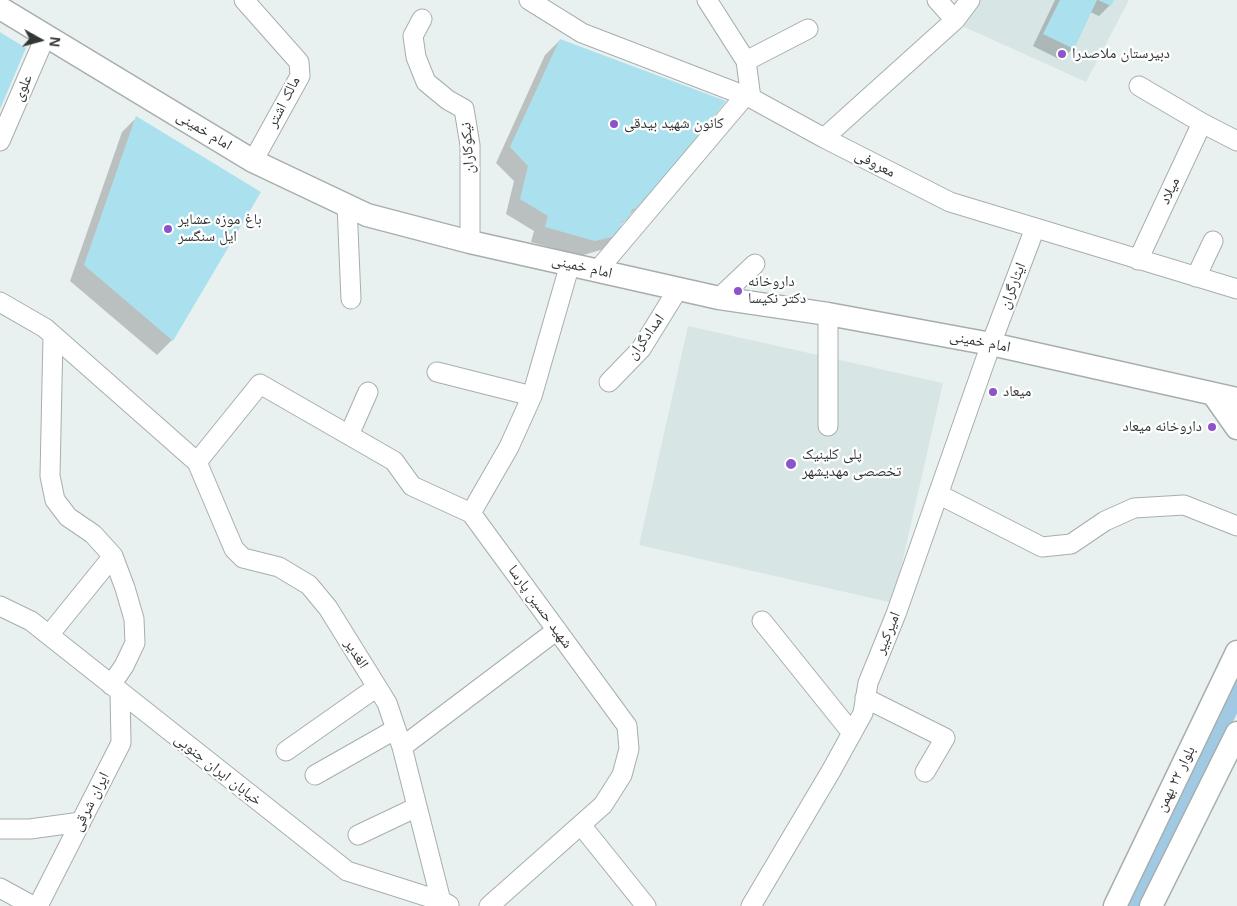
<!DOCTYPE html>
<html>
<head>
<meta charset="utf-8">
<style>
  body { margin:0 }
  #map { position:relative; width:1237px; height:906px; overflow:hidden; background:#e9f1f0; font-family:Helvetica,sans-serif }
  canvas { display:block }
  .north { position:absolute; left:15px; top:15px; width:50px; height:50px; -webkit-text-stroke:4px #fff; paint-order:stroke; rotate:97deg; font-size:14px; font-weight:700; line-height:20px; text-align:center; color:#333636 }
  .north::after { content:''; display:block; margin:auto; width:18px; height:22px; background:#333636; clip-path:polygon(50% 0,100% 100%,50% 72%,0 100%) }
</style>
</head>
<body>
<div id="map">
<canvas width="1237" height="906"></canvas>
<div class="north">N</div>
</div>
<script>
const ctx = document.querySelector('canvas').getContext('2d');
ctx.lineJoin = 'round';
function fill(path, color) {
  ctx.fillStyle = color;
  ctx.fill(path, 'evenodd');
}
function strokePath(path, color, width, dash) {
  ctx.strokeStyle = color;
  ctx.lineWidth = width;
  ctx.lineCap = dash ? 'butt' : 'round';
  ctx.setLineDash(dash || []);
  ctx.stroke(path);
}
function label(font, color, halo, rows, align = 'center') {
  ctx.font = font + ' Helvetica,"Noto Naskh Arabic",sans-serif';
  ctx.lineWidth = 4.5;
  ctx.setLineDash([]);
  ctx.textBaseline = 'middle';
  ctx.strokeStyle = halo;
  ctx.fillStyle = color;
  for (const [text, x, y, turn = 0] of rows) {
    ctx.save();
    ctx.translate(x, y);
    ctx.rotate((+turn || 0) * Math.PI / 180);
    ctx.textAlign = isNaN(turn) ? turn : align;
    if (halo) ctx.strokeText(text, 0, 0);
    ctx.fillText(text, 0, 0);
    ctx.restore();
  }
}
fill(new Path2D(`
  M979,0h150l-43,82 -124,-56z
  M688,326l255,57 -50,220 -254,-58z`), '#d7e6e5');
fill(new Path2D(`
  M1055,0h58l-3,5 -11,11 -9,-4 -17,36 -12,12 -28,-14z
  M560,40l89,155 -21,22 -8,9 -1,8 -15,15 -24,7 -49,-14 3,-11 -28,-17 8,-33 -18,-18 49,-108z
  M137,117l35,223 -15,15 -87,-74 52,-149z`), '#0003');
strokePath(new Path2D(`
  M1133,906l104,-218`), '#a0cae4', 22);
fill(new Path2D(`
  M1060,0h37l-23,49 -31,-15z
  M1098,0h16l-3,6z
  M0,32l26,16 -26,61z
  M560,39l166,62 -76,95 -5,1 -6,11 -7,1 -4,12h-6l-2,14 -25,6 -50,-14 3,-11 -28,-17 8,-33 -18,-19z
  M136,116l125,76 -88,149 -89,-76z`), '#abe1ee');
const minor = new Path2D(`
  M244,0l55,62 1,14 -47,85
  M529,0l53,33 169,65 73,40 126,64 287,87
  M707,0l39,61 5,37
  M937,0l18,20
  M422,19l-9,17 3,21 10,25 22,18 16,9 6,36v97
  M746,61l62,-32
  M1139,86l63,37 35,18
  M824,138l131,-118 15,-20
  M0,141l46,-106
  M347,205l4,94
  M1138,260l64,-137
  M597,271l148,-175
  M1196,277l17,-36
  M719,298l36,-34
  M0,302l45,26 152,134 37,87 9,9 36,9 30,18 19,23 59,95 15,44 39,154
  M53,336l-3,140 5,24 13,17 25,17 20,22 12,32 9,31 1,24 -11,23 -13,19
  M437,372l95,24
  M609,382l32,-33 37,-60
  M828,426v-112
  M349,435l19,-43
  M197,462l63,-78 134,77 18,25 59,27
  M938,494l104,53 29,-3 34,-23 29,-13 50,-3 53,21
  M0,606l31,15 316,250 94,30 8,4
  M762,621l90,112
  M49,635l64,-79
  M865,698l80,40 -20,34
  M402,747l155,-117
  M286,751l91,-64
  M315,775l81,-46
  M581,825l65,81
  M0,829h30l51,-7
  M358,835l59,-28
  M0,888l33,18
  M38,906l83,-163 -1,-50
  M489,906l114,-101 19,-30 7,-26 -2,-23 -156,-213 38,-66 23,-51 38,-132
  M751,906l80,-135 32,-58 5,-30 28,-69 95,-270 44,-116`);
const tertiary = new Path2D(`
  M0,8l253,153 114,54 103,27 249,56 109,16 163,30 246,55
  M1213,394l24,34
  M1115,906l122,-254
  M1151,906l86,-173`);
strokePath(minor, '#a7aead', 21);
strokePath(tertiary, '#a7aead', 25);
strokePath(minor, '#fff', 19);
strokePath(tertiary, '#fff', 22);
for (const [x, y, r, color] of [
  [1062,54,5,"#8d53ca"],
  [614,124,5,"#8d53ca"],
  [168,229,5,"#8d53ca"],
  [738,291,5,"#8d53ca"],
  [993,392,5,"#8d53ca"],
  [1212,427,5,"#8d53ca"],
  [791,464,6,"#8d53ca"]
]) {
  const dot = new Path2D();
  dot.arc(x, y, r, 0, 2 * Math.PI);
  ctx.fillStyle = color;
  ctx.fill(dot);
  strokePath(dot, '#fff', 2);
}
label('15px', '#333636', '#fff', [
  ["دبیرستان ملاصدرا",1072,54],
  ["کانون شهید بیدقی",624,124],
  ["باغ موزه عشایر",178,220],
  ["ایل سنگسر",178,237],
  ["داروخانه",748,282],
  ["دکتر نکیسا",748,299],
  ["میعاد",1003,392],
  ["داروخانه میعاد",1202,427,"right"],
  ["پلی کلینیک",802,455],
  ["تخصصی مهدیشهر",802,472]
], 'left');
label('15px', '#333636', '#fff', [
  ["علوی",23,88,-67],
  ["مالک اشتر",284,102,-63],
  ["امام خمینی",204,131,31],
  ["نیکوکاران",468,148,-94],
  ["معروفی",875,164,27],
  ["میلاد",1170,191,-65],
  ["امام خمینی",582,267,13],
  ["ایثارگران",1013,286,-69],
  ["امدادگران",646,337,-54],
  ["امام خمینی",980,342,11],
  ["شهید حسین پارسا",540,607,54],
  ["امیرکبیر",888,633,-68],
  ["الغدیر",356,654,58],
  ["خیابان ایران جنوبی",218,770,38],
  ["بلوار ۲۲ بهمن",1176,779,-64],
  ["ایران شرقی",91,802,-63]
]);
</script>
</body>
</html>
